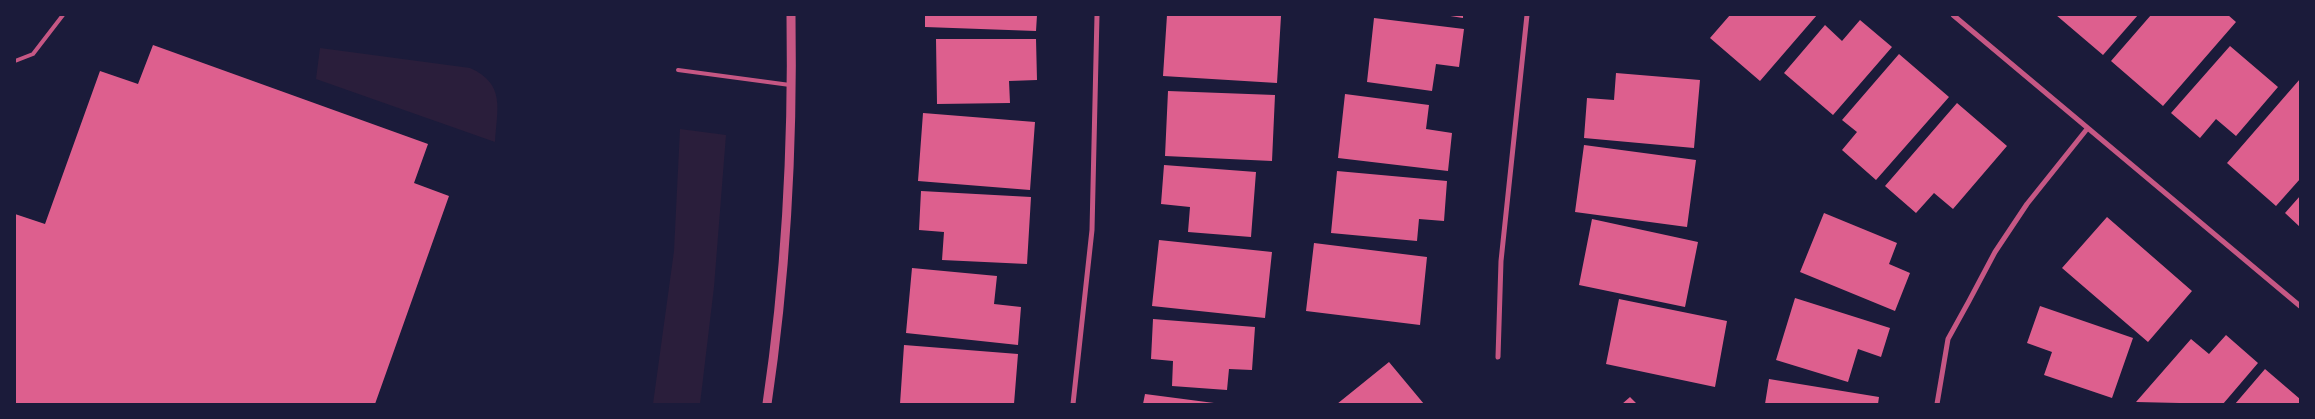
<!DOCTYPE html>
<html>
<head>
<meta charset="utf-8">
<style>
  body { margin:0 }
  #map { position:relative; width:2315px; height:419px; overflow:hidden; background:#1b1b3a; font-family:Manrope,sans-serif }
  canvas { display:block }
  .frame { position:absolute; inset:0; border:16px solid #1b1b3a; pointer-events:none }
</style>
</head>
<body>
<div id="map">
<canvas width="2315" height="419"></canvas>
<div class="frame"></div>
</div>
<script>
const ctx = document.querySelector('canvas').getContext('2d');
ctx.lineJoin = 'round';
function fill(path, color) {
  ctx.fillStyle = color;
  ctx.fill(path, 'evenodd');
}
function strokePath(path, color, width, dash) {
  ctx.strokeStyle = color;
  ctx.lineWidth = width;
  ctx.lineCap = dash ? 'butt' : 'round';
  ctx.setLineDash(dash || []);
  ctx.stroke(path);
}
fill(new Path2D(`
  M320,48l150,20c36,16 27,41 25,74l-179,-63z
  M680,129l46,6 -12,152 -14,117h-47l21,-153z`), '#2a1e3b');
fill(new Path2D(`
  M925,15h112l-1,16 -111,-4z
  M1167,15l114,1 -4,67 -114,-7z
  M1444,15h19v3z
  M1730,15h87l-57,66 -50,-43z
  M2056,15h82l-35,40z
  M2151,15h77l8,7 -73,84 -52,-45z
  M1374,18l90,11 -5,38 -23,-3 -4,27 -65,-9z
  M1860,20l32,27 -59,68 -49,-42 41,-48 17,16z
  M936,39h100l1,41 -28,1 1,22 -73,1z
  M153,45l275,99 -14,39 35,13 -74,208h-360v-190l30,10 55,-153 38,13z
  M2230,46l48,41 -42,49 -20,-17 -16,19 -29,-25z
  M1899,54l50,43 -73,83 -34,-30 15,-18 -15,-12z
  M1616,73l84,7 -6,68 -110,-10 3,-40 27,2z
  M2300,79v100l-24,27 -49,-43z
  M1168,91l107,4 -3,66 -107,-5z
  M1345,94l84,11 -3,24 26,4 -4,38 -110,-13z
  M1957,103l50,43 -54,63 -19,-16 -18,20 -31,-27z
  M923,113l112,9 -5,68 -112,-9z
  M1584,145l112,15 -9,67 -112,-15z
  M1164,165l92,7 -5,65 -63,-5 2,-25 -29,-3z
  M1337,171l110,10 -3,40 -25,-2 -2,22 -86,-8z
  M921,191l110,6 -4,67 -85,-4 2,-28 -25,-2z
  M2300,196v31l-15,-14z
  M1824,213l73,30 -8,21 21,9 -15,38 -95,-39z
  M2107,217l85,74 -44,51 -86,-74z
  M1592,219l106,23 -13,65 -106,-22z
  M1159,240l113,12 -7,66 -113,-12z
  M1314,243l113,14 -7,68 -114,-14z
  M912,268l85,8 -3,28 27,3 -3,38 -112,-12z
  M1795,298l95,30 -9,29 -23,-8 -10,33 -72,-22z
  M1619,299l108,22 -12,66 -109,-23z
  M2040,306l93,32 -21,60 -68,-23 8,-23 -25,-9z
  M1153,319l102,8 -3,43 -23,-1 -2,21 -55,-4 1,-25 -22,-2z
  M2226,335l32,28 -35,41 -87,-2 55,-63 18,15z
  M904,345l114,9 -4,50h-114z
  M1389,362l35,42h-87z
  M2265,369l35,30v5h-65z
  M1769,379l110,18 -1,7h-113z
  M1145,394l69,9v1h-71z
  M1630,397l7,7h-15z`), '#dd5f8e');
strokePath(new Path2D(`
  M15,61l18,-7 30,-39
  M678,70l112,15`), '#c65784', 4);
strokePath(new Path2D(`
  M1953,15l347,291
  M1498,357l3,-96 26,-246
  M1073,404l19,-174 5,-215
  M1937,404l11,-65 21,-38 26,-49 32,-48 60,-75`), '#c65784', 5);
strokePath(new Path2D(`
  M767,404c19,-128 26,-259 24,-389`), '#c65784', 9);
</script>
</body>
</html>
